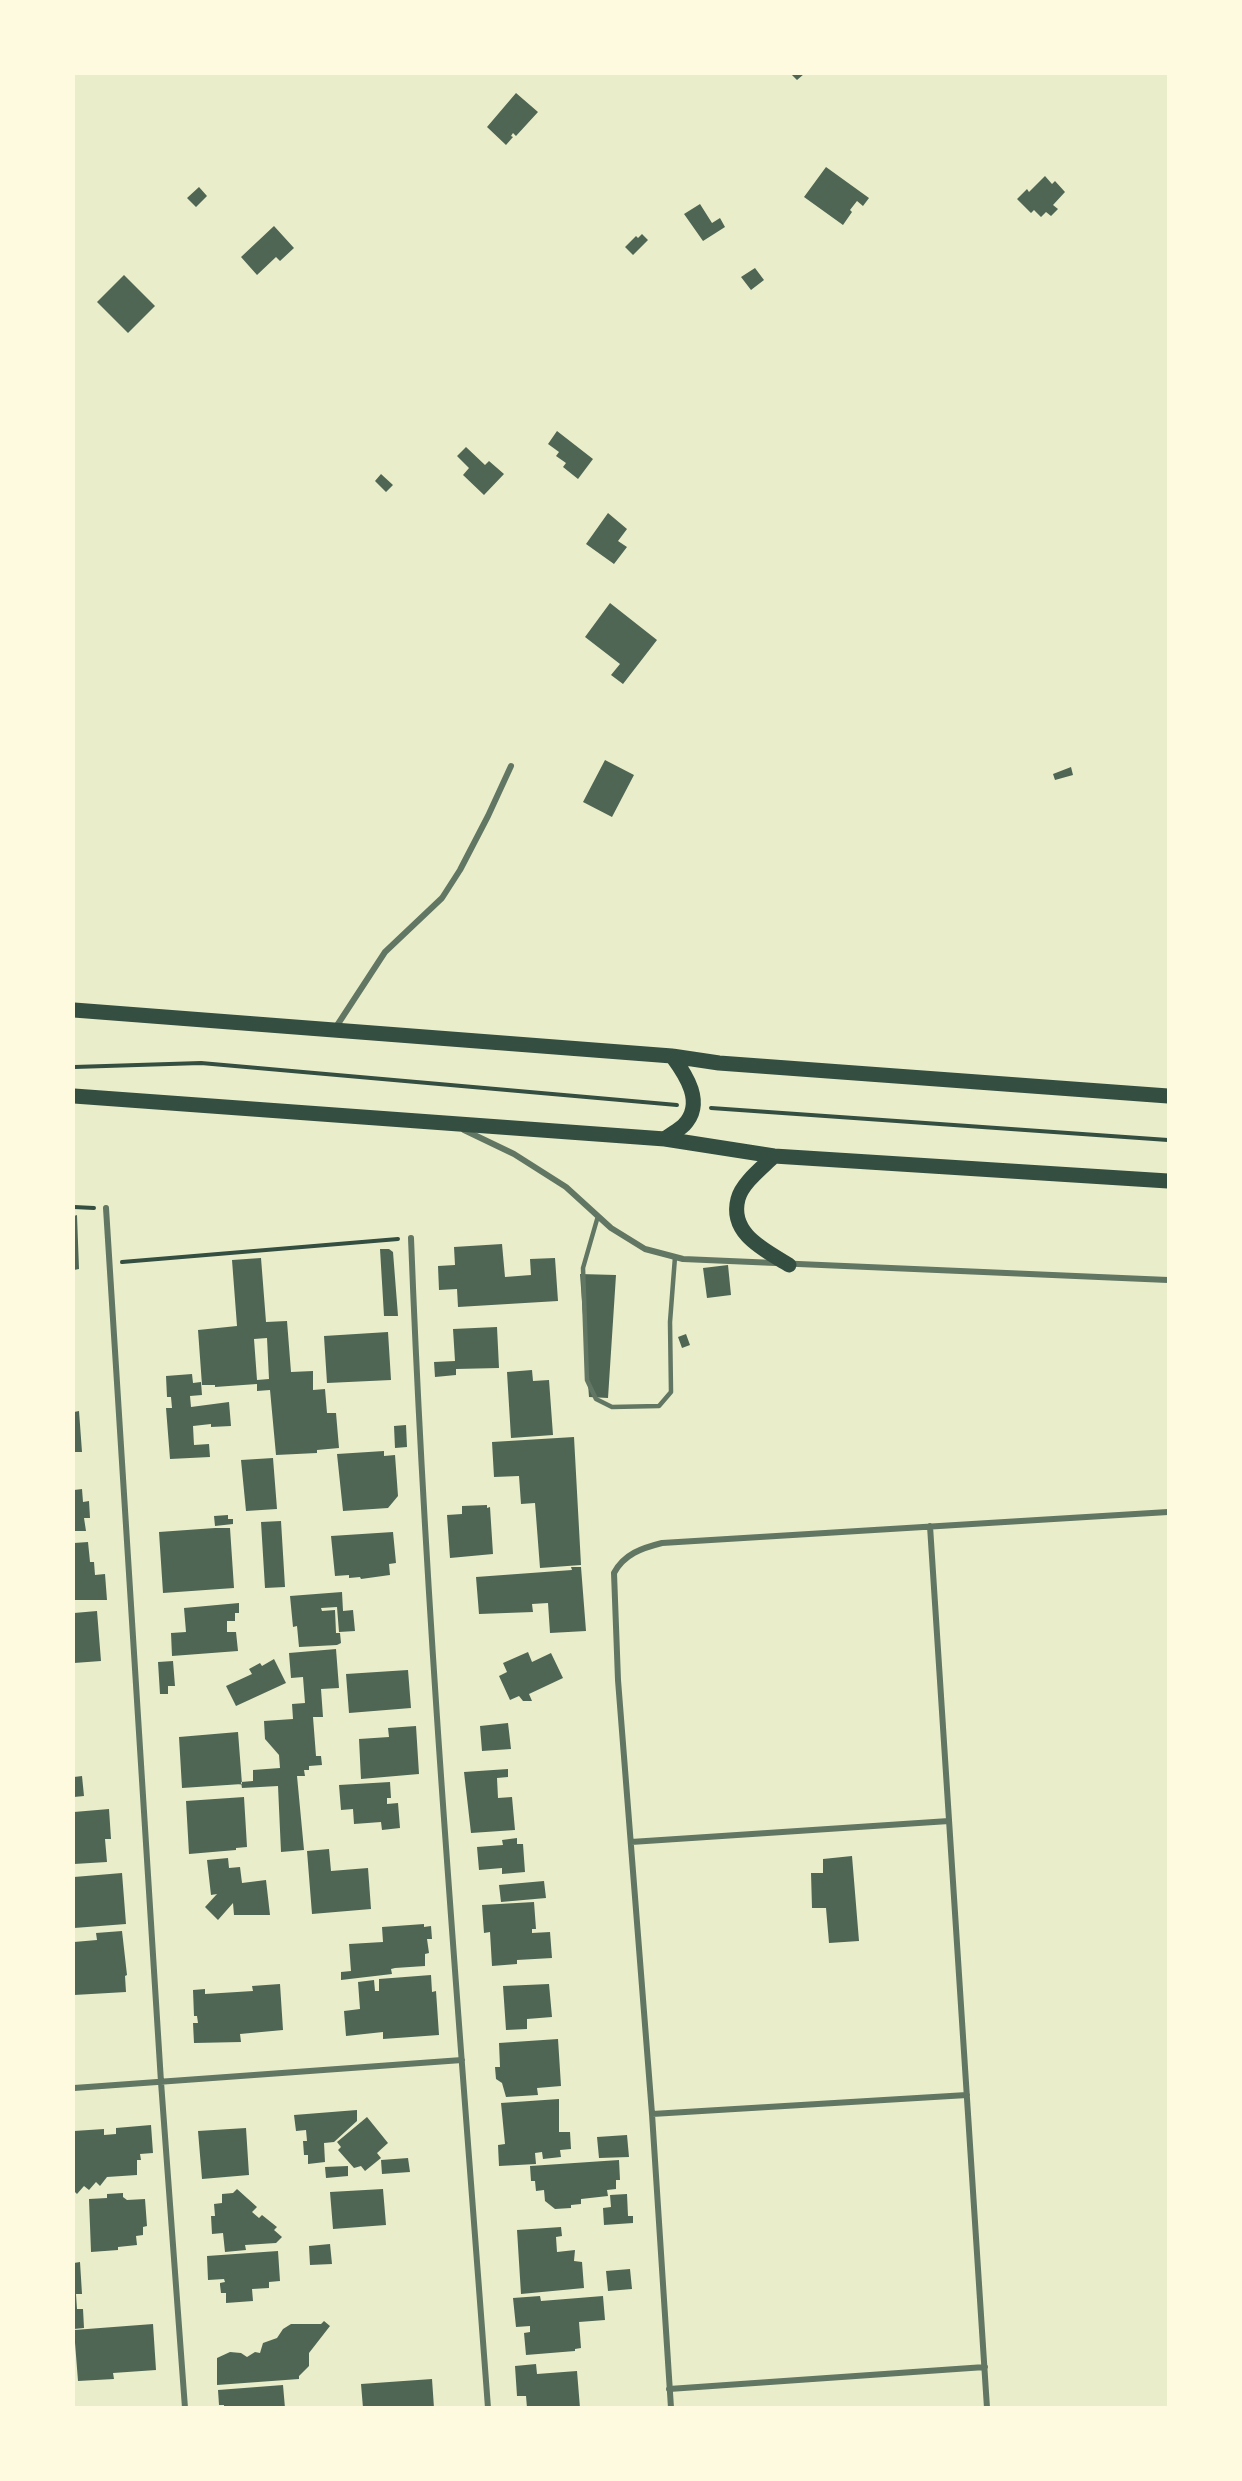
<!DOCTYPE html>
<html>
<head>
<meta charset="utf-8">
<style>
  body { margin:0 }
  #map { position:relative; width:1242px; height:2481px; overflow:hidden; background:#e9edc9; font-family:Literata,serif }
  canvas { display:block }
  .frame { position:absolute; inset:0; border:75px solid #fefae0; pointer-events:none }
</style>
</head>
<body>
<div id="map">
<canvas width="1242" height="2481"></canvas>
<div class="frame"></div>
</div>
<script>
const ctx = document.querySelector('canvas').getContext('2d');
ctx.lineJoin = 'round';
function fill(path, color) {
  ctx.fillStyle = color;
  ctx.fill(path, 'evenodd');
}
function strokePath(path, color, width, dash) {
  ctx.strokeStyle = color;
  ctx.lineWidth = width;
  ctx.lineCap = dash ? 'butt' : 'round';
  ctx.setLineDash(dash || []);
  ctx.stroke(path);
}
fill(new Path2D(`
  M791,74h13l-7,6z
  M516,93l22,19 -22,24 -3,-3 -2,3 2,1 -7,8 -19,-18z
  M826,167l43,31 -6,8 -6,-5 -7,9 2,2 -9,13 -39,-28z
  M1045,176l7,8 3,-3 10,11 -12,13 5,4 -7,7 -5,-4 -5,5 -7,-7 -3,3 -14,-14 10,-10 2,3z
  M199,187l8,9 -11,11 -9,-9z
  M700,204l12,19 8,-5 5,9 -22,14 -19,-27z
  M274,226l20,22 -14,13 -4,-4 -19,18 -16,-18z
  M642,234l6,6 -15,15 -8,-8 11,-11 2,2z
  M755,268l9,12 -13,10 -10,-13z
  M124,275l31,31 -27,27 -31,-31z
  M557,431l36,28 -15,20 -15,-12 3,-4 -10,-7 3,-4 -11,-8z
  M466,447l19,18 4,-4 15,13 -20,21 -21,-20 6,-7 -12,-12z
  M381,474l12,11 -7,7 -11,-11z
  M608,513l19,16 -9,12 9,6 -13,17 -28,-20z
  M610,603l47,37 -34,44 -12,-9 9,-11 -35,-27z
  M605,760l29,15 -22,42 -29,-15z
  M1071,767l2,8 -18,5 -2,-6z
  M77,1215l2,54 -5,1v-54z
  M502,1244l3,33 26,-2 -1,-16 25,-1 3,43 -100,6 -1,-18 -18,1 -1,-24 17,-1 -1,-18z
  M380,1249h9l4,3 5,64h-14z
  M261,1258l5,64 21,-1 4,51 22,-1v19l12,-1 2,24h9l3,35 -22,2v3l-41,2 -6,-65 -13,1v-7l-42,3v-2h-13l-4,-55 39,-4 -5,-66zM267,1338l2,41 -12,1 -3,-41z
  M728,1265l3,30 -24,3 -4,-30z
  M580,1274l36,1 -8,123 -19,-1z
  M497,1327l2,41 -43,1v6l-21,2 -1,-15 21,-1 -2,-32z
  M388,1332l3,48 -64,3 -3,-47z
  M686,1334l4,11 -8,3 -4,-11z
  M532,1370l1,11 16,-1 4,55 -42,3 -4,-66z
  M192,1374l1,9 8,-1 1,13 -12,1 1,11 38,-5 2,24 -20,1v-3l-18,2 1,19 15,-1 1,13 -40,2 -4,-51h6l-1,-11h-4l-1,-21z
  M79,1411l3,41h-8v-40z
  M406,1425l1,22 -12,1 -1,-22z
  M574,1437l7,128 -41,3 -5,-65 -14,1 -2,-28 -25,1 -2,-35z
  M384,1451v5l11,-1 3,41 -10,12 -45,3 -6,-57z
  M273,1458l4,51 -31,2 -5,-51z
  M82,1489l1,13 6,-1 1,17h-6l2,13h-12v-41z
  M487,1505v3l3,-1 3,47 -43,4 -3,-43 15,-1v-8z
  M228,1515v4h5v5l-18,2 -1,-10z
  M281,1521l4,66 -20,1 -4,-66z
  M215,1528h15l4,60 -71,5 -4,-61z
  M393,1532l3,31 -7,1 1,11 -29,4 -1,-2 -11,1v-3l-14,1 -4,-40z
  M88,1542l2,20h4l1,13 10,-1 2,26h-33v-57z
  M571,1567h10l5,64 -36,2 -2,-30 -16,1 1,8 -54,2 -3,-37 96,-7z
  M342,1592l1,19 10,-1 2,21 -16,1 -2,-25 -16,1 1,3 13,-1 1,23h4l1,10 -4,2 -38,2 -2,-21 -4,1 -3,-31z
  M239,1603v10h-4v8h-8v11h9l2,19 -66,5 -1,-23 15,-1 -2,-24z
  M97,1611l4,50 -27,2v-50z
  M336,1649l3,39 -18,1 2,28h-10l3,39h5l1,9 -13,1v4h-5l1,6h-8l7,74 -23,2 -3,-66 -36,2 -1,-6 12,-1v-11l27,-2 -1,-13 -14,-16 -1,-18 29,-2 -1,-15 13,-1 -2,-26 -12,1 -2,-25z
  M528,1652l4,10 19,-9 12,25 -34,16 3,7h-9l-4,-5 -9,4 -11,-24 8,-4 -4,-9z
  M274,1659l12,24 -50,23 -10,-20 26,-12 -3,-5 11,-6 2,3z
  M173,1661l2,25h-7v8h-8l-2,-32z
  M408,1670l3,38 -62,5 -3,-39z
  M508,1723l3,26 -29,2 -2,-25z
  M416,1726l3,48 -58,5 -2,-40 30,-2 -1,-9z
  M238,1732l4,52 -60,4 -3,-51z
  M508,1769v8l-11,1 1,20 14,-1 3,33 -44,3 -7,-61z
  M82,1776l2,20 -10,1v-20z
  M390,1782l1,16h-4v6l11,-1 2,25 -18,2 -1,-8 -27,2 -1,-15 -12,1 -2,-25z
  M244,1797l3,50 -11,1v2l-47,4 -3,-53z
  M109,1809l2,30h-6l2,23 -33,2v-52z
  M517,1838v6h6l2,28 -23,2v-6l-23,2 -2,-23 26,-2 -1,-5z
  M329,1849l2,22 37,-3 3,41 -59,5 -5,-63z
  M852,1856l7,85 -30,2 -3,-35h-14l-1,-35h12v-14z
  M228,1858l1,10 11,-1 2,16 24,-3 4,35h-36l-1,-12 -15,17 -13,-13 12,-13 -6,1 -4,-35z
  M122,1873l4,51 -52,4v-51z
  M544,1881l2,17 -45,4 -2,-17z
  M534,1902l2,27h-4v4l18,-1 2,26 -35,2v4l-25,2 -2,-34 -6,1 -2,-28z
  M424,1924v3l7,-1 1,13h-5l2,14 -4,1v12l-30,2 -4,1 1,5 -51,6v-8l10,-1 -2,-27 34,-2 -1,-15z
  M122,1931l5,44 -2,1 1,16 -52,3v-53l23,-2 -1,-7z
  M431,1975l1,17 4,-1 3,44 -56,4v-7l-37,4 -2,-25 16,-2 -2,-27 16,-2 1,11h4v-12z
  M280,1984l3,46 -43,4 1,8 -47,1 -1,-20h5l-1,-7h-3l-1,-26 12,-1v5l48,-3 -1,-5z
  M549,1984l3,33 -25,2v10l-21,1 -3,-44z
  M558,2039l3,47 -24,2 1,7 -32,2 -4,-14 -6,-4 -1,-12h5l-1,-24z
  M559,2099v33h11l1,17 -11,1 1,7 -18,2 -1,-7 -7,1 1,11 -37,2 -1,-21 7,-1 -4,-41z
  M357,2110v11l-23,21 -10,1 1,19 -17,2v-9h-4l-1,-14h4l-1,-11 -10,1 -2,-16z
  M367,2117l21,26 -11,10 4,5 -16,13 -4,-5 -7,2 -16,-18 3,-3 -4,-5z
  M151,2125l2,28 -13,1 1,6h-4v15l-30,2 -7,9 -4,-4 -7,8 -5,-4 -7,8 -3,-3v-60l30,-2v6l12,-1v-6z
  M246,2128l3,47 -47,4 -4,-48z
  M627,2135l2,22 -30,1 -2,-21z
  M408,2158l2,14 -28,2 -1,-14z
  M619,2160l1,20h-4v9l-9,1 1,6 -27,3v5l-10,1v3l-16,1 -10,-8 -1,-11 -8,1 -1,-10h-4l-1,-15z
  M348,2166v10l-22,2 -1,-11z
  M237,2189l20,18 -5,5 7,6 3,-3 15,12 -3,3 8,7 -6,6 -31,2 1,5 -21,2 -2,-19 -11,1 -1,-18h4l-1,-12 8,-1v-9l11,-1z
  M383,2189l3,36 -53,4 -3,-37z
  M123,2193v4l4,3 18,-1 2,27 -4,1v8l-7,1 1,9 -19,2v3l-27,2 -2,-53 18,-1v-4z
  M627,2194l1,22h5v7l-29,2 -1,-17 8,-1 -1,-12z
  M561,2227l1,9 -6,1 1,15 18,-2 -1,11 8,1 2,26 -63,6 -4,-64z
  M330,2244l2,20 -22,1 -1,-19z
  M278,2251l2,30 -11,1v6l-17,1 1,12 -27,2v-10h-5l-1,-8v-2l5,-1 -1,-3 -16,1 -1,-24z
  M80,2262l2,32h-6l1,15h6l1,19 -10,1v-66z
  M630,2269l2,20 -24,2 -2,-20z
  M540,2296l1,5 62,-5 2,24 -26,2 2,26 -6,1v2l-49,4 -2,-22 6,-1v-6l-14,1 -3,-29z
  M324,2321l6,5 -21,27v13l-10,10v3l-82,6v-27l13,-6 11,1 6,4 8,-5 5,1 3,-10 14,-5 6,-9 8,-5h30z
  M153,2324l3,46 -43,3 1,6 -36,2 -4,-51z
  M536,2364l1,10 40,-3 3,37h-53l-1,-12h-9l-2,-30z
  M432,2379l2,29h-71l-2,-24z
  M283,2385l2,23h-61v-3h-5l-1,-15z`), '#4f6655');
strokePath(new Path2D(`
  M74,1067l127,-4 476,42
  M711,1108l457,32
  M74,1207l20,1
  M122,1262l276,-23`), '#344e41', 4);
strokePath(new Path2D(`
  M598,1216l-15,52 4,112 9,19 16,8 47,-1 12,-14 -1,-70 5,-65`), '#617663', 4.5);
strokePath(new Path2D(`
  M336,1027l49,-75 57,-54 18,-28 28,-54 23,-50
  M464,1130l50,24 52,33 45,41 34,21 38,10 485,21
  M106,1208l55,874 24,326
  M411,1238c15,390 48,780 77,1170
  M930,1526l57,882
  M631,1842l318,-21
  M74,2088l388,-28
  M652,2114l315,-19
  M669,2389l316,-22
  M671,2408l-19,-294 -34,-434 -4,-107c10,-19 28,-25 48,-30l506,-31`), '#617663', 6);
strokePath(new Path2D(`
  M74,1010l598,46 47,7 449,33
  M74,1096l591,43 109,17 394,25
  M665,1139c6,-5 14,-9 19,-14 21,-22 2,-50 -12,-69
  M774,1156c-11,11 -32,27 -36,43 -9,35 27,51 51,66`), '#344e41', 15);
</script>
</body>
</html>
